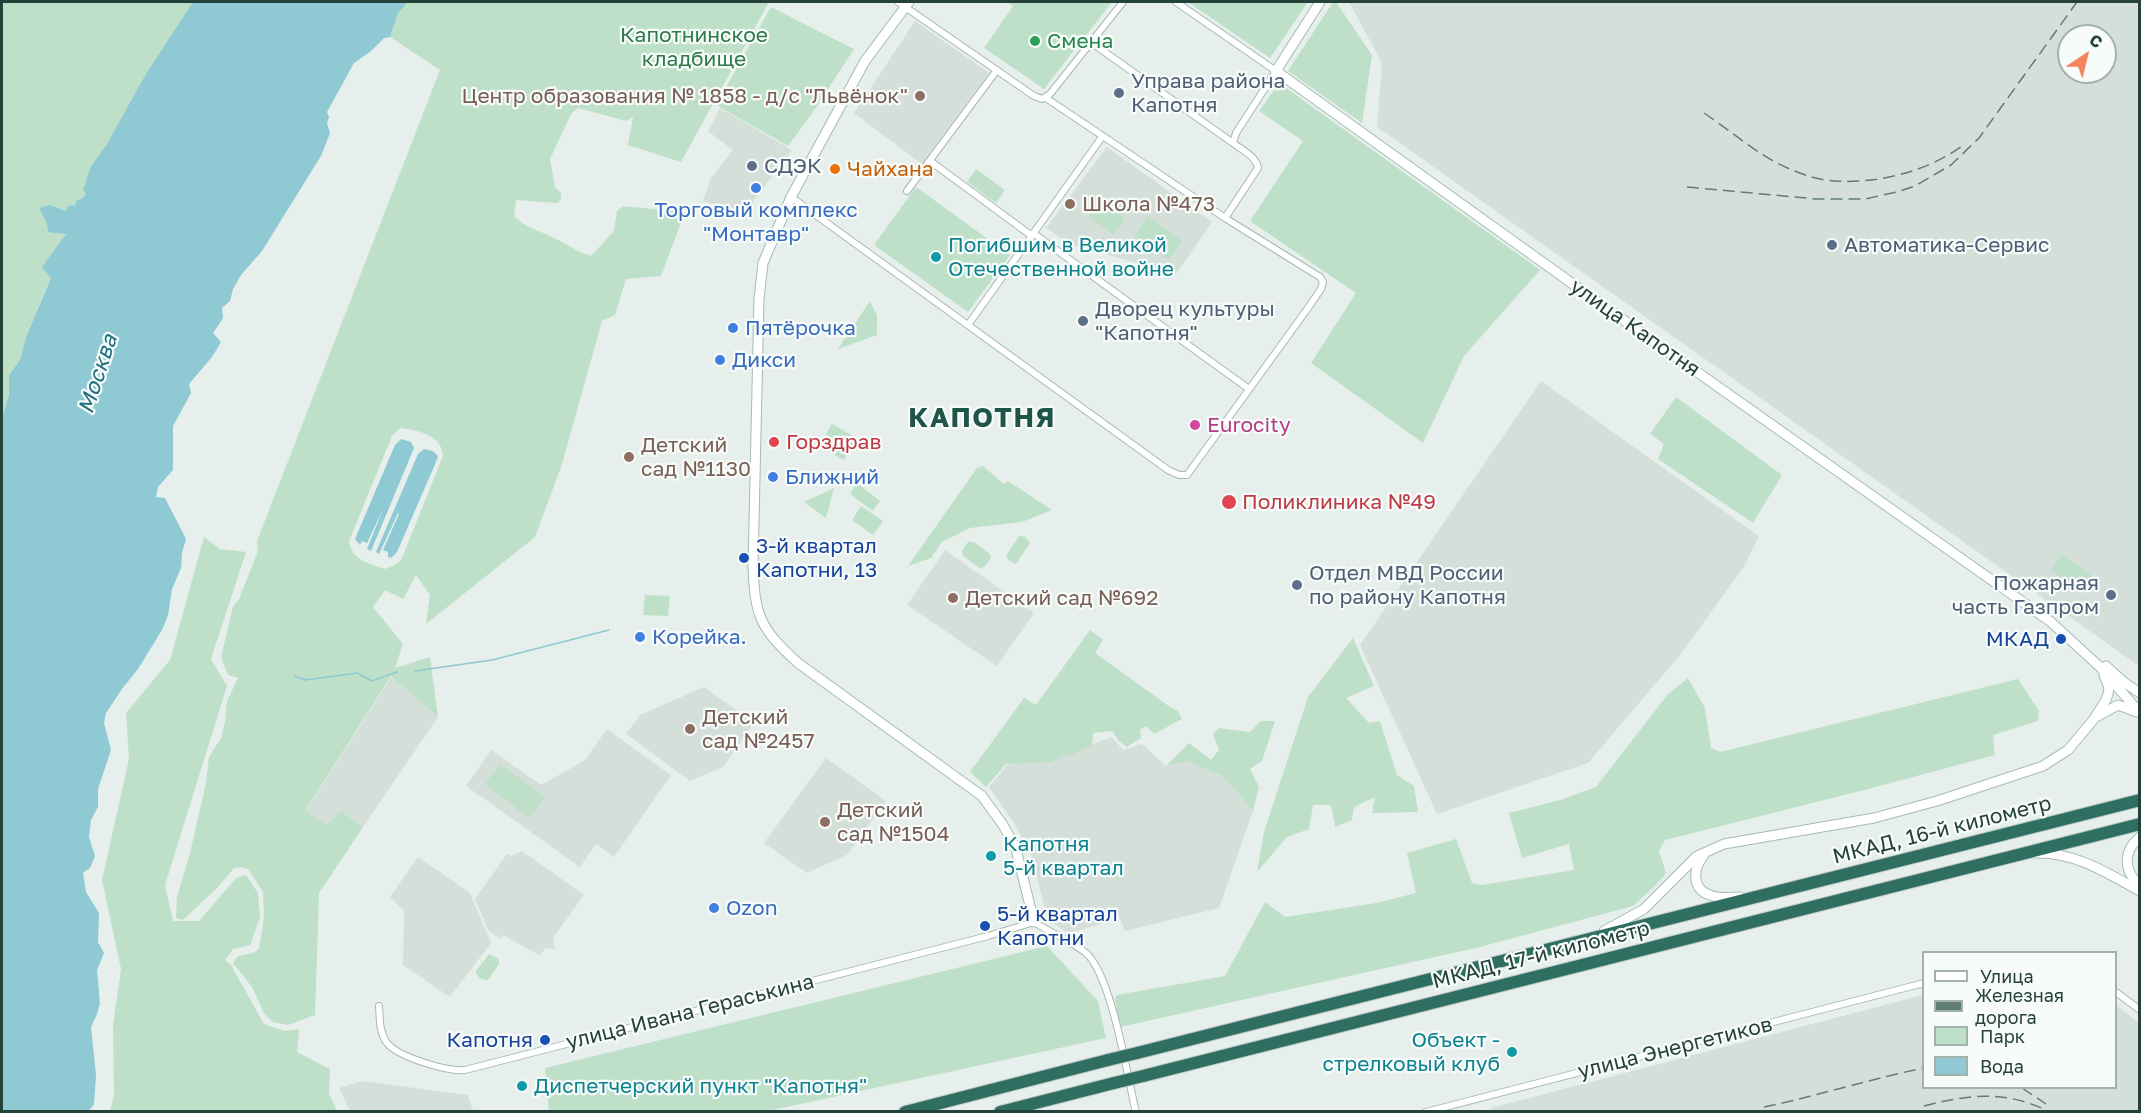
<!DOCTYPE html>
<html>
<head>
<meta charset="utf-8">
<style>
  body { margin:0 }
  #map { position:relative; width:2141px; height:1113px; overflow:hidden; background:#e6efeb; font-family:"Golos Text",sans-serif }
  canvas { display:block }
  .frame { position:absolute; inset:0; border:3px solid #24423a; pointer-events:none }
  .legend { position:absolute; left:1922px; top:951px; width:195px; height:138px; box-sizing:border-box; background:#f7fbf9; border:2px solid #a3b1ad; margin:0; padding:8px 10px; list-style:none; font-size:18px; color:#24423a }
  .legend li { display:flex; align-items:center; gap:12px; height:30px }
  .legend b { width:30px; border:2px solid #a3b1ad }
  .north { position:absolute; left:2057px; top:24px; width:60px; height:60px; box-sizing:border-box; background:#f7fbf9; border:2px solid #a3b1ad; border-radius:50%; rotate:35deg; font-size:16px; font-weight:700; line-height:24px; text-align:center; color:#24423a }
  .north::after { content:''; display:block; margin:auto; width:21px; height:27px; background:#f4845f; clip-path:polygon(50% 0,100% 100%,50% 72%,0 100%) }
</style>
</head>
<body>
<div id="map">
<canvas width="2141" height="1113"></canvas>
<div class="frame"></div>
<ul class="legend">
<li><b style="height:8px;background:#fff"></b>Улица</li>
<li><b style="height:8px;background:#5f7d75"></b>Железная дорога</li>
<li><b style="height:16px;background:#bfe0c8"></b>Парк</li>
<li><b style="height:16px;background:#8ec9d4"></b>Вода</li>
</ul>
<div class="north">С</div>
</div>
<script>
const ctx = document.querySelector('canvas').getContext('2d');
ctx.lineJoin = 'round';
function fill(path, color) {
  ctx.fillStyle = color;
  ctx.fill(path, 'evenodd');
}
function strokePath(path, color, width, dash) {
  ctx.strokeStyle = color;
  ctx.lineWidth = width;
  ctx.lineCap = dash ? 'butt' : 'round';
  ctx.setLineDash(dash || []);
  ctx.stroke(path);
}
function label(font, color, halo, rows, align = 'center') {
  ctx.font = font + ' "Golos Text",sans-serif';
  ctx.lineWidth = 4.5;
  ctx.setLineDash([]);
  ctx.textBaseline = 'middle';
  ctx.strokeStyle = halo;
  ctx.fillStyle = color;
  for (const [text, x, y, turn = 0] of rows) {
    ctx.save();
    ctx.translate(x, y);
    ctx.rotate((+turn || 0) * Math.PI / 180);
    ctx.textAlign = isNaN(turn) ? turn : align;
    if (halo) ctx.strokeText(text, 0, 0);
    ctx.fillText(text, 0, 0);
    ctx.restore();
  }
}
fill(new Path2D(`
  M1349,2h790v664l-762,-539 5,-64zM2069,36h36v36h-36z
  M915,21l74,52 -67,91 -68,-51z
  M720,108l72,42 -49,65 -40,-14 8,-23 22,-28 -25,-19z
  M1107,147l105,75 -36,52 -107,-30 -23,-16z
  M1541,381l218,155 -14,29 -65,90 -92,108 -151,51 -77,-169z
  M945,550l89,63 -37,53 -90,-61z
  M392,676l46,41 -75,110 -22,-16 -15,15 -21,-14z
  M704,687l50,36 -31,44 -33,14 -64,-47 14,-19z
  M607,729l64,46 -57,82 -18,-13 -16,23 -114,-81 25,-36 50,35 43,-24z
  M1112,737l11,13 19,-6 24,22 20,-6 37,16 30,35 -34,97 -94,23 -5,-13 -43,13h-12l-13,-9 -8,-17 -12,-48 -16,-31 -27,-39 18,-22 60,-12z
  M826,758l60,43 -39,54 -40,18 -43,-30z
  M522,851l62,44 -31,43 2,11 -9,-1 -7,7 -36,-20 -3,4 -12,-9 -13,-31 32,-45 4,2z
  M418,857l52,36 21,50 -41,54 -47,-32 1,-54 -14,-14z
  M1923,995l1,93h192v-83l23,18v88h-647l-1,-3z
  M362,1081l106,14 5,16h-123l-11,-23z`), '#d4dfda');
fill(new Path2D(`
  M2,2h191l-86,142 -16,22 -5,27 -4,6 -16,12 -16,-6 16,29 -23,33 8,10 -25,60 -6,23 -11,15v20l-7,23z
  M408,2h361l-88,160 -53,-17 5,-28 -7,4 -48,-13 -7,6 -21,45 5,28 6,6v7l-4,3 -41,-3 -2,16c11,12 27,15 42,23 12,6 22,13 35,17l23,-25 3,-20 6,-5 62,6 -24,64 -35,3 -11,36 -13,6 -40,143 -27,73 -109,87 4,-29 -14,-20 -13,24 -18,-9 -12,17 30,37 -8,24 35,-11 8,60 -47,-41 -86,135 21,14 15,-14 22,16 -44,66 -4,122 -27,10 -15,-3 -9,-9 -12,-26 -19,-24 5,-7 15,-3 6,-4 5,-32 -1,-25 -15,-23 -7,-2 -7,1 -16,19 -35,33 -7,-2 1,-21 13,-44 16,-70 3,-26 12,-19 4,-16 2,-21 11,-23 -10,-3 -7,-18 12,-50 6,-8 19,-48 -1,-10 183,-471 -50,-33 8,-24zM400,428c18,2 42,7 43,28l-41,102 -4,5 -13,6c-16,-6 -33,-8 -36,-28l43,-105z
  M1007,2h105l-68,87 -60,-41 29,-42z
  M1188,2h120l-38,56z
  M1333,2h3l36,53 -10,68 -74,-52z
  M771,7l83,42 -43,66 -23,31 -72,-41z
  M1279,83l261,187 -76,86 -41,87 -112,-80 45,-70 -106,-72 53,-80 -44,-30z
  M976,169l29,21 -9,13 -29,-21z
  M916,187l94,68 -42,57 -94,-67z
  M1099,200l26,19 -12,16 -25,-19z
  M1148,216l34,25 -13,19 -34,-25z
  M870,301l7,14v20l-39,14z
  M1676,397l106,78 -29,48 -95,-64 6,-15 -14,-10z
  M832,424l25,14 -13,22 -25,-14z
  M983,466l21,18 4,-3 44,29 -30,12 -52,6 -28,14 -11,16 -23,8 69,-98z
  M857,483l23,18 -7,10 -23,-17z
  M834,488l-8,30 -22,-16z
  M861,506l22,15 -10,14 -21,-15z
  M1019,536l7,1 4,6 -14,21 -6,-3 -4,-5z
  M204,537l16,12 26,3 -35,107 16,27 -62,199 8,36h26l37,-43 10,-3 12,18 2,25 -10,27 -17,4 -8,11 6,5 33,59 20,7 15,-2 -2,23 33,17 -1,24 8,18h-227l4,-15 -1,-70 8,-57 -19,-89 27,-121 -3,-46 44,-53z
  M968,542h6l16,12 1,4 -7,9 -4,1 -17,-12 -1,-5z
  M2062,554l29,21 -11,16 -29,-21z
  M645,595l25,1 -2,20 -25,-1z
  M1090,630l13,10 -8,13 75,54 8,4 4,8 -28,15 -8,-8 -6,4 1,8 -14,9 -8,-6 -7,-10 -19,2 -1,12 -24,12 -1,-3 -16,8 -45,2 -20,23 -16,-15 54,-74 12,7z
  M1353,638l21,48 -28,12 23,25 11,-2 17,54 17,11 4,26 -46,1 3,-16 -21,10 -2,13 -17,7 -4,-22h-18l-4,24 -22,8 -30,35 7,-40 44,-135z
  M1688,678l17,30 6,40 9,4 298,-73 21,32 -1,10 -45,14 2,20 -123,33 -207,52 -6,11 7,22 -10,12 -23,21 -153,41 -360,80 -5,-28 2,-4 108,-19 40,-74 20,15 92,-14 39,-10 -9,-40 49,-14 16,44 10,2 92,-15 -5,-26 -47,14 -13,-45 51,-13 36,-13 72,-93z
  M1261,721h14l-13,40 -12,8 9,18 -6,24 -30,-35 -37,-15 -20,5 23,-23 22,17 8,-10 -6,-16 6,-6 31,4z
  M500,764l45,33 -16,21 -44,-34z
  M1047,946l51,55 8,37 -338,73h-219l-4,-43z
  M489,954l10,5v5l-11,16c-5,1 -12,-3 -12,-9z`), '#bfe0c8');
fill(new Path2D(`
  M193,2h215l-10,11 -8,24 -6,1 -13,13 -17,12 -27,49 2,5 -2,6 3,10 -9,23 -59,95 -21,24 -8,14 -3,12 -8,7 1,10 -10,15 8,9 -9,15 -23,27 2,9 -18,33v44l-15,17 -2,10 9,1 21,41 -4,14 -1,15 -9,21 -4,26 -6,15 -24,39 -16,20 -16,24 -2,10 7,27 -13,39v18l-7,13 -2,17 6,19 -5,12 -7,5 3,19 13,21 -1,29 6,11 -7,17 3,33 -3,11 -6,13 5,48 -2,29 -5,7h-87v-693l7,-23v-20l11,-15 6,-23 25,-59 -9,-11 24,-33 -18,-2 -1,-9 -8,-15 11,-3 16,6 2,-5 7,-1 2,-5 5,-1 4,-6 -3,-3 8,-24 16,-22 39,-70z
  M401,439l10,3 3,6 -43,103 -4,-2 17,-42 -17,36 -5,-2 -2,4 -5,-6 40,-94z
  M424,449l9,2 5,5 -2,6 -39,90 -6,6 -3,-1v-5l-5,-2 16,-36 -1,-1 -19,41 -3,-2 42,-98z`), '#8ec9d4');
strokePath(new Path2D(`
  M415,671l77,-11 117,-30
  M294,676l11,4 52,-7 15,8 25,-9`), '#8ec9d4', 1.5);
const street = new Path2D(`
  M898,2l136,94 8,3 8,-5 73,-92
  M1092,43l141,100
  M1046,98l179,120
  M930,161l102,75
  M907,191l90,-121
  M791,197l377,273 11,5h8l121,-167 13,-19 2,-7 -3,-5 -95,-59 33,-50c-2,-12 -16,-18 -25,-25l3,-10 40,-62 -100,-69
  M1033,233l216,156
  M968,325l134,-188
  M2116,992l24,18
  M379,1006c1,13 0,26 8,37 11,14 61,29 78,27l523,-134 46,-14c17,11 37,19 52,31 26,23 41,123 50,159
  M1426,1112l498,-129`);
const secondary = new Path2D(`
  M909,2l-44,59 -74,136 -28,66 -4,36 -6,268c2,51 8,62 45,96l184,133 21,29 13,24 18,73
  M1320,2l-44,69 315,226 460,325 50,46 39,45
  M2106,666l19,17 15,10
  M2098,716l20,-11 19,7
  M2140,837c-17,14 -17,34 0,48
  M2036,853c39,-1 71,20 104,38
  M1704,855c-11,13 -13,34 6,40 9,4 20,2 30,2
  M1604,931l40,-22 53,-53 27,-12 150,-26 63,-17 106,-35 25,-16 26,-31 12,-19 2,-6 1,-6 -5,-13`);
const highway = new Path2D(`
  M1137,1053l1003,-253
  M1143,1076l997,-252
  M905,1112l203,-52
  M1000,1112l114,-29`);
strokePath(street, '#a8b8b2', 8);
strokePath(secondary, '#a4bbb3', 11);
strokePath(highway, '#c2cac8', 14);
strokePath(street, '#fff', 6);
strokePath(secondary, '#fff', 9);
strokePath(highway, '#2f6f62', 12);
strokePath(new Path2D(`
  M1704,113c24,16 47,36 73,50 16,8 38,17 57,18 45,3 95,-10 131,-37
  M1687,187l129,12h49l32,-7 18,-6 36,-21 28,-27 98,-136
  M2022,1088l24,16
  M1924,1106c46,-12 82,-16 126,6
  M1764,1107c53,-11 106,-28 160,-39`), '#5f7d75', 1.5, [12, 6]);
const highwayBridge = new Path2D(`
  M1108,1060l29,-7
  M1114,1083l29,-7`);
strokePath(highwayBridge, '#c2cac8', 14, []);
strokePath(highwayBridge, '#2f6f62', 12);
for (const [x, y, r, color] of [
  [1035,41,6,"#2e9e5b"],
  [1119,93,6,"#5c6f8a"],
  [920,96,6,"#8d6e63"],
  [752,166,6,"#5c6f8a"],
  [835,169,6,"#e8710a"],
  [756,188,6,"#3f7fe0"],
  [1070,204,6,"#8d6e63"],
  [1832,245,6,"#5c6f8a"],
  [936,257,6,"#0f9aa8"],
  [1083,321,6,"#5c6f8a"],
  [733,328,6,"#3f7fe0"],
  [720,360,6,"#3f7fe0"],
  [1195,425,6,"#d1479c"],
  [774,442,6,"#e0444e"],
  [629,457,6,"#8d6e63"],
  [773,477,6,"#3f7fe0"],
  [1229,502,8,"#e0444e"],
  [744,558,6,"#1a4fb4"],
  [1297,585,6,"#5c6f8a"],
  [2111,595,6,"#5c6f8a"],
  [953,598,6,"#8d6e63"],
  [640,637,6,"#3f7fe0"],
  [2061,639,6,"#1a4fb4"],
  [690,729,6,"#8d6e63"],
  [825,822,6,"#8d6e63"],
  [991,856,6,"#0f9aa8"],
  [714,908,6,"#3f7fe0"],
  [985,926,6,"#1a4fb4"],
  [545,1040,6,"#1a4fb4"],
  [1512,1052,6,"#0f9aa8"],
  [522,1086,6,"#0f9aa8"]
]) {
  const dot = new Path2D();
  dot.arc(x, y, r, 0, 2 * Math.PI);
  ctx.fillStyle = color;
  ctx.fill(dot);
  strokePath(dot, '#f7fbf9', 2);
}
label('21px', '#2d7a4b', '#f7fbf9', [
  ["Капотнинское",694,35],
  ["кладбище",694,59]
]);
label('21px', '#27864d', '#f7fbf9', [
  ["Смена",1047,41]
], 'left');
label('21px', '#4e5e75', '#f7fbf9', [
  ["Управа района",1131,81],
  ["Капотня",1131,105],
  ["СДЭК",764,166],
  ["Автоматика-Сервис",1844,245],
  ["Дворец культуры",1095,309],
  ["\"Капотня\"",1095,333],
  ["Отдел МВД России",1309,573],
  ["по району Капотня",1309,597],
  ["Пожарная",2099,583,"right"],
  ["часть Газпром",2099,607,"right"]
], 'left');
label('21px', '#785e54', '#f7fbf9', [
  ["Центр образования № 1858 - д/с \"Львёнок\"",908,96,"right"],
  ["Школа №473",1082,204],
  ["Детский",641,445],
  ["сад №1130",641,469],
  ["Детский сад №692",965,598],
  ["Детский",702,717],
  ["сад №2457",702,741],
  ["Детский",837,810],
  ["сад №1504",837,834]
], 'left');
label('21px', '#c56008', '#f7fbf9', [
  ["Чайхана",847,169]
], 'left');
label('21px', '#366cbe', '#f7fbf9', [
  ["Торговый комплекс",756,210,"center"],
  ["\"Монтавр\"",756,234,"center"],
  ["Пятёрочка",745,328],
  ["Дикси",732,360],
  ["Ближний",785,477],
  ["Корейка.",652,637],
  ["Ozon",726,908]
], 'left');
label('21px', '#0d838f', '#f7fbf9', [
  ["Погибшим в Великой",948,245],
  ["Отечественной войне",948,269],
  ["Капотня",1003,844],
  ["5-й квартал",1003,868],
  ["Объект -",1500,1040,"right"],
  ["стрелковый клуб",1500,1064,"right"],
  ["Диспетчерский пункт \"Капотня\"",534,1086]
], 'left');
label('21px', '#24423a', '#f7fbf9', [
  ["улица Капотня",1635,328,35],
  ["МКАД, 16-й километр",1942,830,-14],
  ["МКАД, 17-й километр",1541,955,-14],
  ["улица Ивана Гераськина",690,1012,-14],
  ["улица Энергетиков",1675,1048,-14]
]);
label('21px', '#b23c85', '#f7fbf9', [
  ["Eurocity",1207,425]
], 'left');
label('21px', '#be3a42', '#f7fbf9', [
  ["Горздрав",786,442],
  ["Поликлиника №49",1242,502]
], 'left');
label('21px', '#164399', '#f7fbf9', [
  ["3-й квартал",756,546],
  ["Капотни, 13",756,570],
  ["МКАД",2049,639,"right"],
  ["5-й квартал",997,914],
  ["Капотни",997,938],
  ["Капотня",533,1040,"right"]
], 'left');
label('italic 22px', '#1c6f80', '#f7fbf9', [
  ["Москва",98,374,-72]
]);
ctx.letterSpacing = '1.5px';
label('bold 27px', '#1f5548', '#f7fbf9', [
  ["КАПОТНЯ",982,418]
]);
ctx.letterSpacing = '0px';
</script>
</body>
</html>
